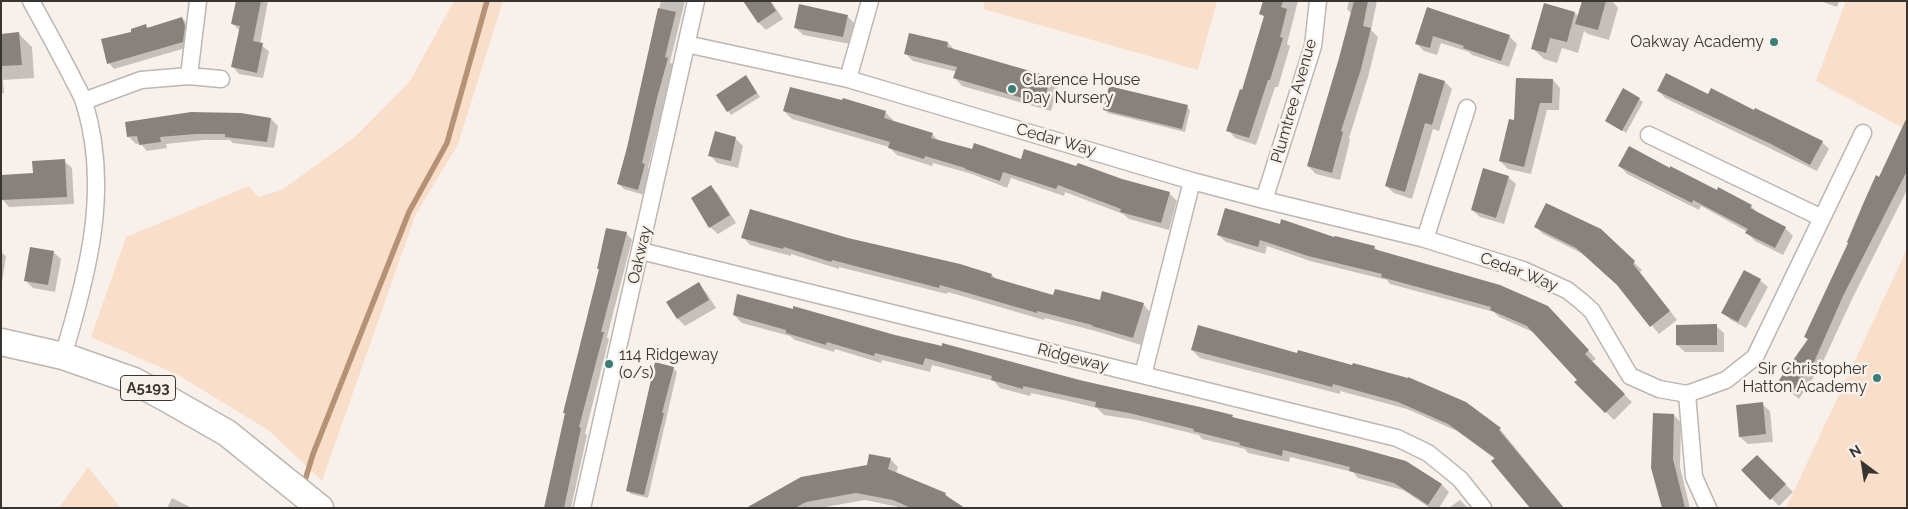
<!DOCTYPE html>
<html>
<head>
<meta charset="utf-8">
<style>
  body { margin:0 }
  #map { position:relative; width:1908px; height:509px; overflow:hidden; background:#f8f1eb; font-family:Raleway,sans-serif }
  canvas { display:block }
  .frame { position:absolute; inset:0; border:2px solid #373432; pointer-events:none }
  .north { position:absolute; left:1838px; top:439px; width:50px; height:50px; -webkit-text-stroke:4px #f8f1eb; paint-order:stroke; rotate:329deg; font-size:14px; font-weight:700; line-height:20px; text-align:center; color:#373432 }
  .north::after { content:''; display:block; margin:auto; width:18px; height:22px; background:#373432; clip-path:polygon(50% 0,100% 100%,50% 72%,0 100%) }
</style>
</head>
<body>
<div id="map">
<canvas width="1908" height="509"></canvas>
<div class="frame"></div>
<div class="north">N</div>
</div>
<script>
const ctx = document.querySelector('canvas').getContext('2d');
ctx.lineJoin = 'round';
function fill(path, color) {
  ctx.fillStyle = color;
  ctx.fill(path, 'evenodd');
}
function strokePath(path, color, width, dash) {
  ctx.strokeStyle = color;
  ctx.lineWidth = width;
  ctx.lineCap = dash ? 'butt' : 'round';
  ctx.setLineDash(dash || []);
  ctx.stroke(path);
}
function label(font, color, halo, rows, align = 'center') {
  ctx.font = font + ' Raleway,sans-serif';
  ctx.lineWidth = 5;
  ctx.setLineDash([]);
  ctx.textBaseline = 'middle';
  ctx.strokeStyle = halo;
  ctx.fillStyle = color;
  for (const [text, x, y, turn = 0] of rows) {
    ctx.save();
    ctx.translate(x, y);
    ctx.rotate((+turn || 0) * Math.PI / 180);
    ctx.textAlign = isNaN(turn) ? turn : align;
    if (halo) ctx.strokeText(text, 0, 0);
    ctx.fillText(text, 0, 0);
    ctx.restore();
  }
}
fill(new Path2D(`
  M454,1h49l-45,143 -43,72 -93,265 -54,-51 -90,-55 -87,-38 35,-100 123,-51 9,11 24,-7 73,-53 55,-56z
  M985,1h232l-19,69 -215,-61z
  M1846,1h61v129l-91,-49z
  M1907,249v259h-121z
  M88,467l33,41h-62z`), '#f9dec9');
fill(new Path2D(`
  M237,1h31l-8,43 9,7 -6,27 -24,-4 -6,-7 7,-36 -7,-7z
  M661,1h24l-15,61 3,3 -25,103 3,2 -7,25 -20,-6 -6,-6 35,-140 -2,-2z
  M745,1h26l12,18 -17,11 -8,-8z
  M1264,1h34l-11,43 3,2 -12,41h-3l-19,58 -21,-7 -7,-8 15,-39 22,-74 -3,-3z
  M1349,1h28l-6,29 7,7 -10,40 -19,61 1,2 -10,40 -24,-6 -8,-8 44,-152 -5,-5z
  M1583,1h29l6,7 -9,32 -21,-6 -4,-3 -6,22 -16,-5 -5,15 -13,-4 -12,-11 43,-35 4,4z
  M1820,1h19l-2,6z
  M1427,9l82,27 8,8 -8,23 -37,-12 -3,-3 -28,-9 -4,12 -13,-4 -7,-7z
  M847,16l8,8 -5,20 -47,-9 -8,-8z
  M182,18l6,6 1,23 -75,22 -5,-6 24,-31 13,-6 2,2z
  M19,34l13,13 2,31 -31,2 1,13h-3v-58z
  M910,34l38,9 7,7 96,28 7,8 -7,25 -89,-25 -7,-8 2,-6 -44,-11 -8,-8z
  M1420,74l25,8 7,7 -13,42 -6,-2 -21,70 -18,-6 -8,-7z
  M1553,80l7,8 -1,22h-12l-16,64 -23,-5 -8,-8 16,-39z
  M749,81l11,16 -29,18 -3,-4z
  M1659,91l50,4 113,47 7,7 -12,22 -152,-73z
  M1639,99l4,3 -17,31 -19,-12z
  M1187,107l3,3 -5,22 -77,-19 -3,-4z
  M784,111l101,1 8,8 -1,2 40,12 7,7 82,20 100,19 48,13 8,8 -8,29 -40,-11 -6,-5 -58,-22 -1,4 -53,-18 -4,10 -35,-14 -39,-11 -1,3 -35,-11 -8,-8 -97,-28z
  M241,114l30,5 7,7 -4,22 -41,-5 -3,-3h-26l-38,4 1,4 -20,3 -7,-8 -4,1 -7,-7z
  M735,138l8,8 -5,22 -21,-5 -7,-8z
  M1907,145v45l-54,107 -33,71 -21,31 -20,-16 29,-43 -2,-3 74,-159z
  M64,161l8,7 2,36 -65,3 -7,-8z
  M1620,166l50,3 81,37 8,8 26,14 8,8 -10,19 -28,-14 -8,-8 1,-1 -47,-26 -2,4 -72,-36z
  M1508,177l8,7 -12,40 -24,-7 -8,-7z
  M711,187l7,7 18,29 -18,11 -8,-7z
  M1536,227l64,3 42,40 -2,2 37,48 -18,14 -39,-47 -35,-32 -42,-21z
  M626,233l6,7 -25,97 2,2 -24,95 2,1 -16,73h-26l55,-237 -2,-3z
  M1218,235l117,4 39,8 6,5 176,63 40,44 -5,3 41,40 -18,18 -38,-38 2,-2 -43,-47 -36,-16 -5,-5 -104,-28 -3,-4 -77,-19 -43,-15 -2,8 -39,-12z
  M743,237l105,2 144,36 5,5 57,16 89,8 7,8 -9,33 -42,-13 -54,-14 -1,2 -96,-28 -1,2 -108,-27v2l-48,-15v2l-41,-11z
  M1,252l5,4 -4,27h-1z
  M53,252l8,7 -6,33 -22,-4 -7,-7z
  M1760,280l8,7 -22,41 -15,-8 -8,-7z
  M698,284l8,8 10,16 -31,18 -7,-7 -10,-17z
  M734,315l161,21 337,80 3,3 206,65 8,8 -10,16h-9l-27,-18 -45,-12 -5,-6 -63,-15 -1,5 -41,-9 -3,-4 -43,-10 -3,-4 -62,-15 -33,-5 -7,-7 -29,-7 -37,-8 -1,3 -30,-8 -6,-7 -62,-16 -2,7 -48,-12 -1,3 -46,-14 -1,3 -39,-12 -5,-4 -48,-13z
  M1716,326l8,7v19h-39l-8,-7z
  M1198,327l302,102 64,79h-33l-36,-49 -38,-28 -50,-22 -67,-18v3l-140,-36 -8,-8z
  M673,368l4,4 -29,126 -17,-4 -3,-3z
  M1762,404l8,7 3,31 -25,2 -8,-7z
  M1674,415l7,8 -1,44 10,41h-27z
  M1757,456l36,36 -14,14 -36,-36z
  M890,459l8,8 -2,6 49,21 17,14h-59l-38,-8 -45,8h-71z
  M172,498l16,8 2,2h-23z
  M1460,500l8,8h-19z`), '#0003');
strokePath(new Path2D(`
  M303,487l10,-33 96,-242 38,-69 40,-142`), '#b59275', 5.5);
fill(new Path2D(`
  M236,1h25l-8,40 10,2 -6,30 -26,-6 9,-41 -9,-2z
  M743,1h27l6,10 -18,12z
  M1263,1h20l-2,6 6,2 -7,28 3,1 -13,42h-2l-19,58 -23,-7 14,-42 2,1 22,-74 -5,-2z
  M1354,1h14l-5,25 8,2 -10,41 -20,62 2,1 -11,41 -25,-7 32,-108z
  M1582,1h24l-8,29 -23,-6z
  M1544,3l31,9 -8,30 -17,-4 -4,15 -15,-4z
  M799,4l49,11 -5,22 -49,-9z
  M1427,7l83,28 -9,26 -38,-13 1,-2 -31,-10 -3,12 -15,-4z
  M658,8l18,4 -11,45 3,1 -11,40 -15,65 3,1 -7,26 -21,-6 10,-36z
  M182,17l3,9 -2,16 -76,22 -6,-25 30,-7v-3l15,-5 1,4z
  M19,32l3,33 -21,1v-32z
  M909,33l39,9 -1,5 104,30 -8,27 -90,-26 4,-11 -53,-13z
  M1419,73l26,8 -13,44 -7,-2 -20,69 -20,-6z
  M1666,73l42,21 3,-6 43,22 1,-2 68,33 -13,24 -39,-21 -114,-53z
  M746,75l11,18 -30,19 -11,-17z
  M1516,78l37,1 -1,24h-12l-16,64 -25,-6 10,-42 5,1z
  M1109,86l79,19 -6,24 -79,-19z
  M790,87l52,13 1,-2 43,13 -2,7 49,15 -2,5 41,11 2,-6 47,16 3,-10 52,17 2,-3 44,16 48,13 -9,31 -41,-11 1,-3 -63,-24 -2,4 -53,-17 -3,9 -35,-12v-1l-40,-12 -1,3 -36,-11 2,-6 -107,-31z
  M1623,88l17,10 -18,33 -17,-10z
  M191,112l50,1 30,5 -4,24 -42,-5v-3h-29l-36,3 1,5 -22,3 -2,-9 -10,1 -2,-15z
  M1907,117v54l-64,125 -29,66 -22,31 -15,-10 31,-44 -4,-2 44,-94 -1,-1 16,-38 13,-29 3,2z
  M715,131l21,6 -5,24 -23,-5z
  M1629,146l41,22v-2l47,24 1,-3 34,18 -2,3 36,19 -11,21 -30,-15 3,-4 -55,-29 -1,3 -74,-37z
  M65,159l2,38 -66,3v-25l32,-2 -1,-12z
  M1483,168l26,8 -13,42 -25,-8z
  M711,185l19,30 -21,13 -18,-30z
  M1546,203l55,26 34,32 -2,3 37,47 -20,16 -33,-42 -41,-37 -42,-21z
  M1225,208l55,16 1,-5 53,18 1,-1 40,10 -1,3 126,36 48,21 41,44 -4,4 40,40 -20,19 -31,-31 3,-2 -50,-54 -37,-16 1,-3 -110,-30 1,-3 -74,-18 -48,-16 -2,7 -41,-12z
  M750,209l98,29 112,26 32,10 -1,3 62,18 2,-6 45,11 2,-9 42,12 -11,35 -41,-12v-1l-55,-14v2l-97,-28 -1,3 -107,-28 -1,2 -47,-15 -1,2 -42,-11z
  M606,228l21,4 -26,100h3l-25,95 2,1 -17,80h-20l21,-95h-2l36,-144h-2z
  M30,247l24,4 -6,34 -24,-4z
  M1744,270l17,9 -23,43 -17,-9z
  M699,282l10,18 -32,19 -11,-17z
  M737,294l56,15v-3l102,29 47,11v-3l141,38 117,26 33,8 -1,2 124,30 50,14 36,23 -14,21 -34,-22 -45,-12 1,-4 -67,-17 -1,6 -43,-11 1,-2 -47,-12 1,-2 -65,-16 -34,-6 1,-5 -37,-8 -36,-8v3l-32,-9 1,-4 -67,-18 -2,7 -48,-12 -1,3 -47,-14 -1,3 -40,-12v-3l-53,-15z
  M1717,324v21h-41v-20z
  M1198,325l99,28 1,-3 54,15 1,-2 55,15v-1l58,25 35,26 -2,2 65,78h-34l-39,-47 4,-3 -47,-34 -50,-22 -65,-18 -1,3 -141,-37z
  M655,362l19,5 -12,46h2l-20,82 -18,-4z
  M1763,402l3,32 -27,3 -3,-32z
  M1653,413l21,1 -1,45 12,49h-23l-11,-40z
  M869,454l22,4 -3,11 58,24 -1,2 20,13h-54l-18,-8 -37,-7 -50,9 -11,6h-49l55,-31 66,-12z
  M1757,455l29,29 -16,16 -29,-30z`), '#88827d');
const minor = new Path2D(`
  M31,1c14,25 27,49 40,74 4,9 10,18 13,27 27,85 4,172 -21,254
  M686,44l162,35 344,102 72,19 161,39 98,31 44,20 14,11 11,10 38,65 29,13 28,5 39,-14 29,-23 108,-224
  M189,76l9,-75
  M848,79l22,-78
  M84,101l57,-21 48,-4 32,3
  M1649,135l173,83
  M1264,200l49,-154 5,-45
  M1425,239l42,-131
  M641,251l756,187 31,15 32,26 23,29
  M1143,375l49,-194
  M1687,394l7,83 14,31
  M582,508l114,-507`);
const primary = new Path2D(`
  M1,342l62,14 71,25 30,16 63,36 93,75`);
strokePath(minor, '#bdb6b1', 19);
strokePath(primary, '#bdb6b1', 29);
strokePath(minor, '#fff', 16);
strokePath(primary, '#fff', 26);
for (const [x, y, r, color] of [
  [1774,42,5,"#397f77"],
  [1012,89,5,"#397f77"],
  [609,364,5,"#397f77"],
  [1877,378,5,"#397f77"]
]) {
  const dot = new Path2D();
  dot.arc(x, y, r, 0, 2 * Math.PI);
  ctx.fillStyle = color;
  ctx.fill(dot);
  strokePath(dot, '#f8f1eb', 2);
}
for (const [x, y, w] of [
  [148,388,55]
]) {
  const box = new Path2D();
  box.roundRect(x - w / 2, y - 12.5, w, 25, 4);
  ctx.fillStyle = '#f8f1eb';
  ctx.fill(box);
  strokePath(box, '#373432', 1);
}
label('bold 15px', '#373432', null, [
  ["A5193",148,388]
]);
label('16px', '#373432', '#f8f1eb', [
  ["Oakway Academy",1764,42],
  ["Clarence House",1022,80,"left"],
  ["Day Nursery",1022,98,"left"],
  ["114 Ridgeway",619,355,"left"],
  ["(o/s)",619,373,"left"],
  ["Sir Christopher",1867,369],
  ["Hatton Academy",1867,387]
], 'right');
label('16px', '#373432', '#f8f1eb', [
  ["Plumtree Avenue",1294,101,-74],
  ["Cedar Way",1056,140,16],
  ["Oakway",640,255,-77],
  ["Cedar Way",1519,272,21],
  ["Ridgeway",1073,358,14]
]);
</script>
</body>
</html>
